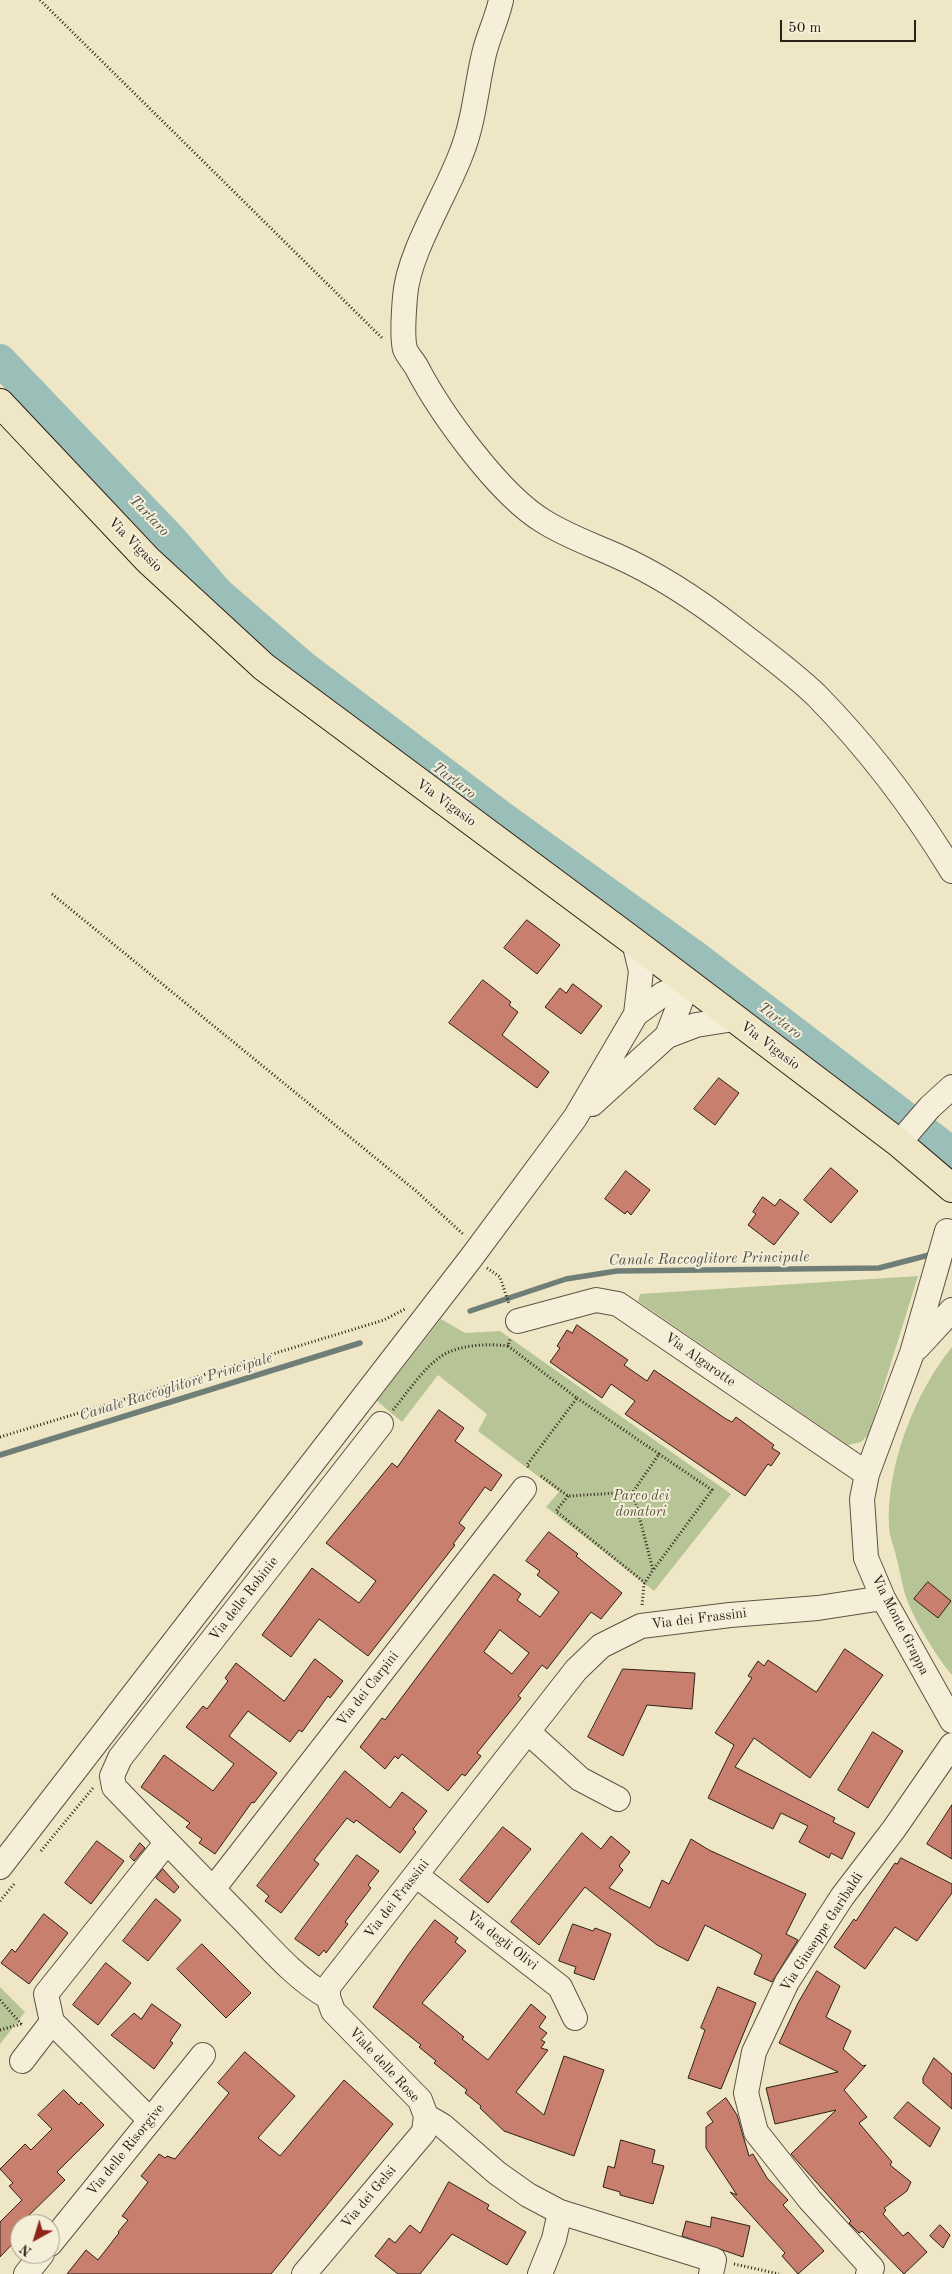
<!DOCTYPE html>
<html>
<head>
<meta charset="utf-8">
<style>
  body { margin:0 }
  #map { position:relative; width:952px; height:2274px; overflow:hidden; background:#efe6c6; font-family:"Old Standard TT",serif }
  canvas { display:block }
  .north { position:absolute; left:10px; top:2214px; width:50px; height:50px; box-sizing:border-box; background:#f5efda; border:1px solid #a69c8c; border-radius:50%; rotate:219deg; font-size:14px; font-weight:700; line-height:20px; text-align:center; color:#2f2018 }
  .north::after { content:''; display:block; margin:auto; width:18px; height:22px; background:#8f2418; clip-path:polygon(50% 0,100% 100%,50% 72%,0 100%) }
  .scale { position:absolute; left:780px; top:20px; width:136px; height:22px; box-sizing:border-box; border:2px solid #2f2018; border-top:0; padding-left:6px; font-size:15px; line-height:18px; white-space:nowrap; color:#2f2018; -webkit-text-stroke:4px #f5efda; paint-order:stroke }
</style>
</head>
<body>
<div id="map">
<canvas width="952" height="2274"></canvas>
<div class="north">N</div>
<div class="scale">50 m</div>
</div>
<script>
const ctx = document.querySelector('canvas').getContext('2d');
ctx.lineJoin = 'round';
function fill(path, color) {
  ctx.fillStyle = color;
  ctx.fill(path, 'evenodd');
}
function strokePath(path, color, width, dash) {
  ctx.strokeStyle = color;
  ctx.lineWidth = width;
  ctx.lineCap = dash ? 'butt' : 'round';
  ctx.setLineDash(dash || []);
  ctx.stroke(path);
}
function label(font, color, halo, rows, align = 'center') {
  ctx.font = font + ' "Old Standard TT",serif';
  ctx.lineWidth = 4;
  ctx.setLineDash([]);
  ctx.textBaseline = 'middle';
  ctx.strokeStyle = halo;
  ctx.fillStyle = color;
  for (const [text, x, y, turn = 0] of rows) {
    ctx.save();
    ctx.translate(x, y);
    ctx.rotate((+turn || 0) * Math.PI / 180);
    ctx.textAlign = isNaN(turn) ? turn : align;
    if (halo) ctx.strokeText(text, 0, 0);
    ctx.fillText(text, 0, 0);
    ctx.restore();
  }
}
fill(new Path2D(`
  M918,1276l-49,158 -8,8 -13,3 -210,-144 2,-7z
  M441,1319l24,14 35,-2 231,163 -77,97 -108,-84 13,-15 -81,-61 9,-17 -49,-39 -36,47 -25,-21z
  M952,1347v328c-15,-17 -37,-54 -45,-75 -5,-14 -7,-30 -11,-44 -2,-10 -7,-20 -7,-30 -3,-59 26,-134 63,-179z
  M0,1987l25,25 -25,32z`), '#b7c596');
strokePath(new Path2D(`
  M470,1311l96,-32 51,-8 262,-3 54,-14
  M0,1455l360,-112`), '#6f7f78', 5.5);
strokePath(new Path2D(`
  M0,360l171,179 47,54 87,75 198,150 194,140 255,195`), '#9abfb8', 32);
const building = new Path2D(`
  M527,920l33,25 -23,29 -33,-26z
  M483,980l28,22 -2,3 9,7 -16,23 47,37 -12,16 -88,-65z
  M573,984l29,22 -21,28 -36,-27 15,-19 6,5z
  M719,1078l20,15 -24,32 -21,-16z
  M831,1168l27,23 -27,32 -27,-23z
  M626,1171l24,19 -19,25 -4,-4 -2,3 -20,-15z
  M763,1197l12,9 5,-7 19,14 -25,32 -26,-20 8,-11 -3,-2z
  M577,1325l51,35 -4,5 23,16 7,-11 72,49 6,3 4,-5 38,28 -2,3 8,5 -9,13 -3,-2 -23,32 -120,-82 10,-13 -24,-17 -9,14 -52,-36 10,-14 -3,-2 10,-16 5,3z
  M439,1410l25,18 -9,13 47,34 -11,16 -6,-4 -26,36 6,5 -12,16 2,1 -87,111 -49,-37 -28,38 -29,-22 50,-67 47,35 17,-22 -50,-38 66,-80 5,4z
  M549,1532l29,22 -2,2 46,37 -21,26 -10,-7 -44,57 -5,-4 -24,31 3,2 -44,55 4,3 -16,20 -3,-2 -14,17 -46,-37 -4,5 -3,-3 -10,13 -25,-22 22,-29 3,2 109,-146 27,20 -4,6 23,17 19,-25 -22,-17 3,-4 -14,-10zM500,1630l29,23 -17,21 -28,-22z
  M928,1582l23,19 -13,17 -24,-19z
  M845,1649l38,26 -73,103 -56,-40 -19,29 100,51 -2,4 22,11 -13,26 -11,-6 -2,5 -30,-16 9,-16 -27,-13 -8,16 -65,-31 26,-53 -19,-12 37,-55 -4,-2 10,-15 6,5 4,-6 48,32z
  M315,1659l28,22 -13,17 -2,-2 -26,36 -3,-2 -9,12 -42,-31 -19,25 48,37 -23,30 -2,-1 -37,52 -16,-11 3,-4 -16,-12 4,-4 -49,-36 23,-32 49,36 21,-27 -48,-37 17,-21 4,3 21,-28 -3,-3 11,-15 48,38z
  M623,1669l72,4 -3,36 -45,-4 -24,51 -35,-19z
  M873,1732l30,19 -35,57 -30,-18z
  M345,1771l45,37 12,-16 25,19 -14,18 3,3 -16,21 -44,-33 -2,3 -7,-5 -33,42 5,4 -38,49 -16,-12 4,-5 -12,-10z
  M952,1805v54l-25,-15z
  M503,1827l28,22 -43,54 -28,-23z
  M582,1833l19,16 10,-13 19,16 -11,14 4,4 -14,18 41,20 12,-28 7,4 22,-45 18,11 97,44 -20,40 12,6 -26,42 -18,-8 8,-19 -8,-5 -49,-25 -17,36 -31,-16 -72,-58 -46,58 -28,-23z
  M97,1841l27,20 -33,43 -26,-21z
  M140,1843l5,5 -11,13 -4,-4z
  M357,1855l22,16 -11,14 3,3 -26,34 3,2 -22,29 -2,-3 -5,6 -24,-17z
  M901,1858l51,26v9l-35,48 -22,-14 -30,42 -31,-22 20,-28 2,2 39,-58 2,1z
  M163,1869l16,18 -5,6 -18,-15z
  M156,1899l25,21 -33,41 -25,-20z
  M44,1914l24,19 -39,51 -28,-21 11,-14 3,3z
  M435,1920l23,18 -3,4 11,9 -44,52 42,34 -2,2 26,21 43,-56 15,13 -7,10 8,6 -6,7 4,2 -4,6 7,2 -32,42 28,23 20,-59 40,14 -30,86 -70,-25 -24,-23 1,-2 -16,-13 2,-3 -33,-27 2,-2 -17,-14 2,-2 -48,-38 35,-52z
  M573,1924l20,7 2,-3 16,6 -17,46 -20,-7 2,-6 -17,-6z
  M202,1944l49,49 -25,25 -49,-49z
  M106,1963l25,20 -33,42 -25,-20z
  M817,1971l23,15 -14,31 25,14 -8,18 20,17 3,-1 -22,25 23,27 -8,6 33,39 -2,3 21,17 -4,9 -23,17 2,2 -3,4 20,22 5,-4 19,20 -23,22 -42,-43 -3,2 -10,-10 2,-2 -60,-67 45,-44 -61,14 -9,-36 72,-16 -59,-29 19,-40z
  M718,1987l38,16 -35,86 -33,-11 17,-48 -4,-2z
  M152,2004l29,21 -11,16 3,2 -19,26 -43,-34 23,-22 7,6z
  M245,2052l50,44 -37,42 22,18 64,-76 49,44 -122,150h-204l19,-24 12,10 21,-27 -1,-1 10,-12 -6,-4 26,-34 -7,-6 18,-22 6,4 2,-2 8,3 54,-66 -11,-10z
  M934,2058l18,16v35l-29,-26v-5z
  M64,2090l15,15 2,-3 23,23 -47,47 8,8 -45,44v12l-20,21v-35l22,-22 -13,-14 4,-3 -13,-14 25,-25 6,6 21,-21 -14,-14z
  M726,2098l11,17 12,41 4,-2 14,24 21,22 -5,5 41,46 -26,23 -16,-18 3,-3 -55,-61 7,3 -31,-47v-21l7,-5 -6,-9z
  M908,2102l32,26 -10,19 -36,-29z
  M621,2140l34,10 -3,13 12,3 -11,38 -33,-9v-3l-17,-5 5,-21 6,2z
  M449,2182l40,23 -2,4 39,23 -19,33 -55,-31 -32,40h-22l-23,-18 14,-18 6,5 15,-18 10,8z
  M712,2217l38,9 -7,31 -61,-21 4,-15 24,6z
  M940,2225l10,10 -7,13 -13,-12z`);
fill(building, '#c97f6e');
strokePath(building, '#2f2018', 1);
const minor = new Path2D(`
  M501,0c-4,19 -13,36 -17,54 -8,34 -10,68 -23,100 -16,43 -53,99 -56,143 -1,12 -3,41 0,52 2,6 9,13 12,19 24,46 82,126 126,153 24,15 47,23 72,34 43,19 84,46 121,75 27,21 56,42 80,65 52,53 97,112 136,176
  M636,1014l27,-20 25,-11
  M667,1036l21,-53
  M592,1104l75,-68 29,-11 38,-6
  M899,1143l31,-36 22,-20
  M947,1231l-35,122 -45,121 -5,25 4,59 17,40 69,123
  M518,1321l78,-21 22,4 249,170
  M917,1348l35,-38
  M528,1732l52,47 38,20
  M0,1867l471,-609 104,-140 61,-104 5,-43 -7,-29
  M416,1875l144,112 15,31
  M213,1889l311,-400
  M328,1997c-33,-19 -59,-50 -85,-77 -43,-44 -86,-88 -129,-133l-2,-11 8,-18 261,-334
  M52,2022l-6,-28 121,-152
  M22,2061l30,-39 98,98
  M50,2244l153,-189
  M26,2274l16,-20
  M304,2274l120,-142 2,-16
  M540,2274l14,-35 6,-27
  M711,2274l3,-14 -154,-48 -32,-17 -31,-22 -54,-47 -17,-10 -6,-16 -87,-89 -5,-14v-10l248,-317 25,-24 40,-20 89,-11 88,-7 65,-10
  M868,2274l4,-6 -62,-68 -54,-68 -10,-39 8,-41 33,-70 55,-85 52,-68 58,-84`);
const major = new Path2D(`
  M0,403l148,157 116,107 370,275 265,201 53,45`);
strokePath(minor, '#5f5244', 26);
strokePath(major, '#2f2018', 30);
strokePath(new Path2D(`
  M40,0l342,338
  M52,894l364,297 47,43
  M487,1268l13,9 9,27
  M508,1346l69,52 -50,67 3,4
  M577,1398l82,56 -26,38 20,78 -9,14 -2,22
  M393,1410c14,-17 29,-40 47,-53 17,-12 47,-14 68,-11l2,-7
  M0,1437l384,-117 21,-11
  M541,1476l27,20 65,-4
  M568,1496l-12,15 89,72
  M654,1569l58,-79 -53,-36
  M41,1851l52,-63
  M0,1901l15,-18
  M0,2000l23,26
  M0,2030l21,-6
  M734,2264l45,10`), '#2f2018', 3, [1, 2.5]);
strokePath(minor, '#f5efda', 24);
strokePath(major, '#efe6c6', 28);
label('14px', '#2f2018', '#f5efda', [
  ["Via Vigasio",135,545,45],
  ["Via Vigasio",446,803,36],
  ["Via Vigasio",770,1046,37],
  ["Via Algarotte",700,1360,35],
  ["Via delle Robinie",244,1599,-52],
  ["Via dei Frassini",699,1619,-7],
  ["Via Monte Grappa",900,1625,63],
  ["Via dei Carpini",368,1689,-52],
  ["Via dei Frassini",397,1899,-52],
  ["Via Giuseppe Garibaldi",822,1932,-57],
  ["Via degli Olivi",502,1941,38],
  ["Viale delle Rose",384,2065,47],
  ["Via delle Risorgive",126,2150,-51],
  ["Via dei Gelsi",369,2197,-50]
]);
label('italic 14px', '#58523e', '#f5efda', [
  ["Parco dei",641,1496],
  ["donatori",641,1512]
]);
label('italic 15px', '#4f5048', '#f5efda', [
  ["Tartaro",149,516,46],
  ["Tartaro",454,781,37],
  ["Tartaro",780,1021,37],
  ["Canale Raccoglitore Principale",709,1259,-1],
  ["Canale Raccoglitore Principale",176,1387,-17]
]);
</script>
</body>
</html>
